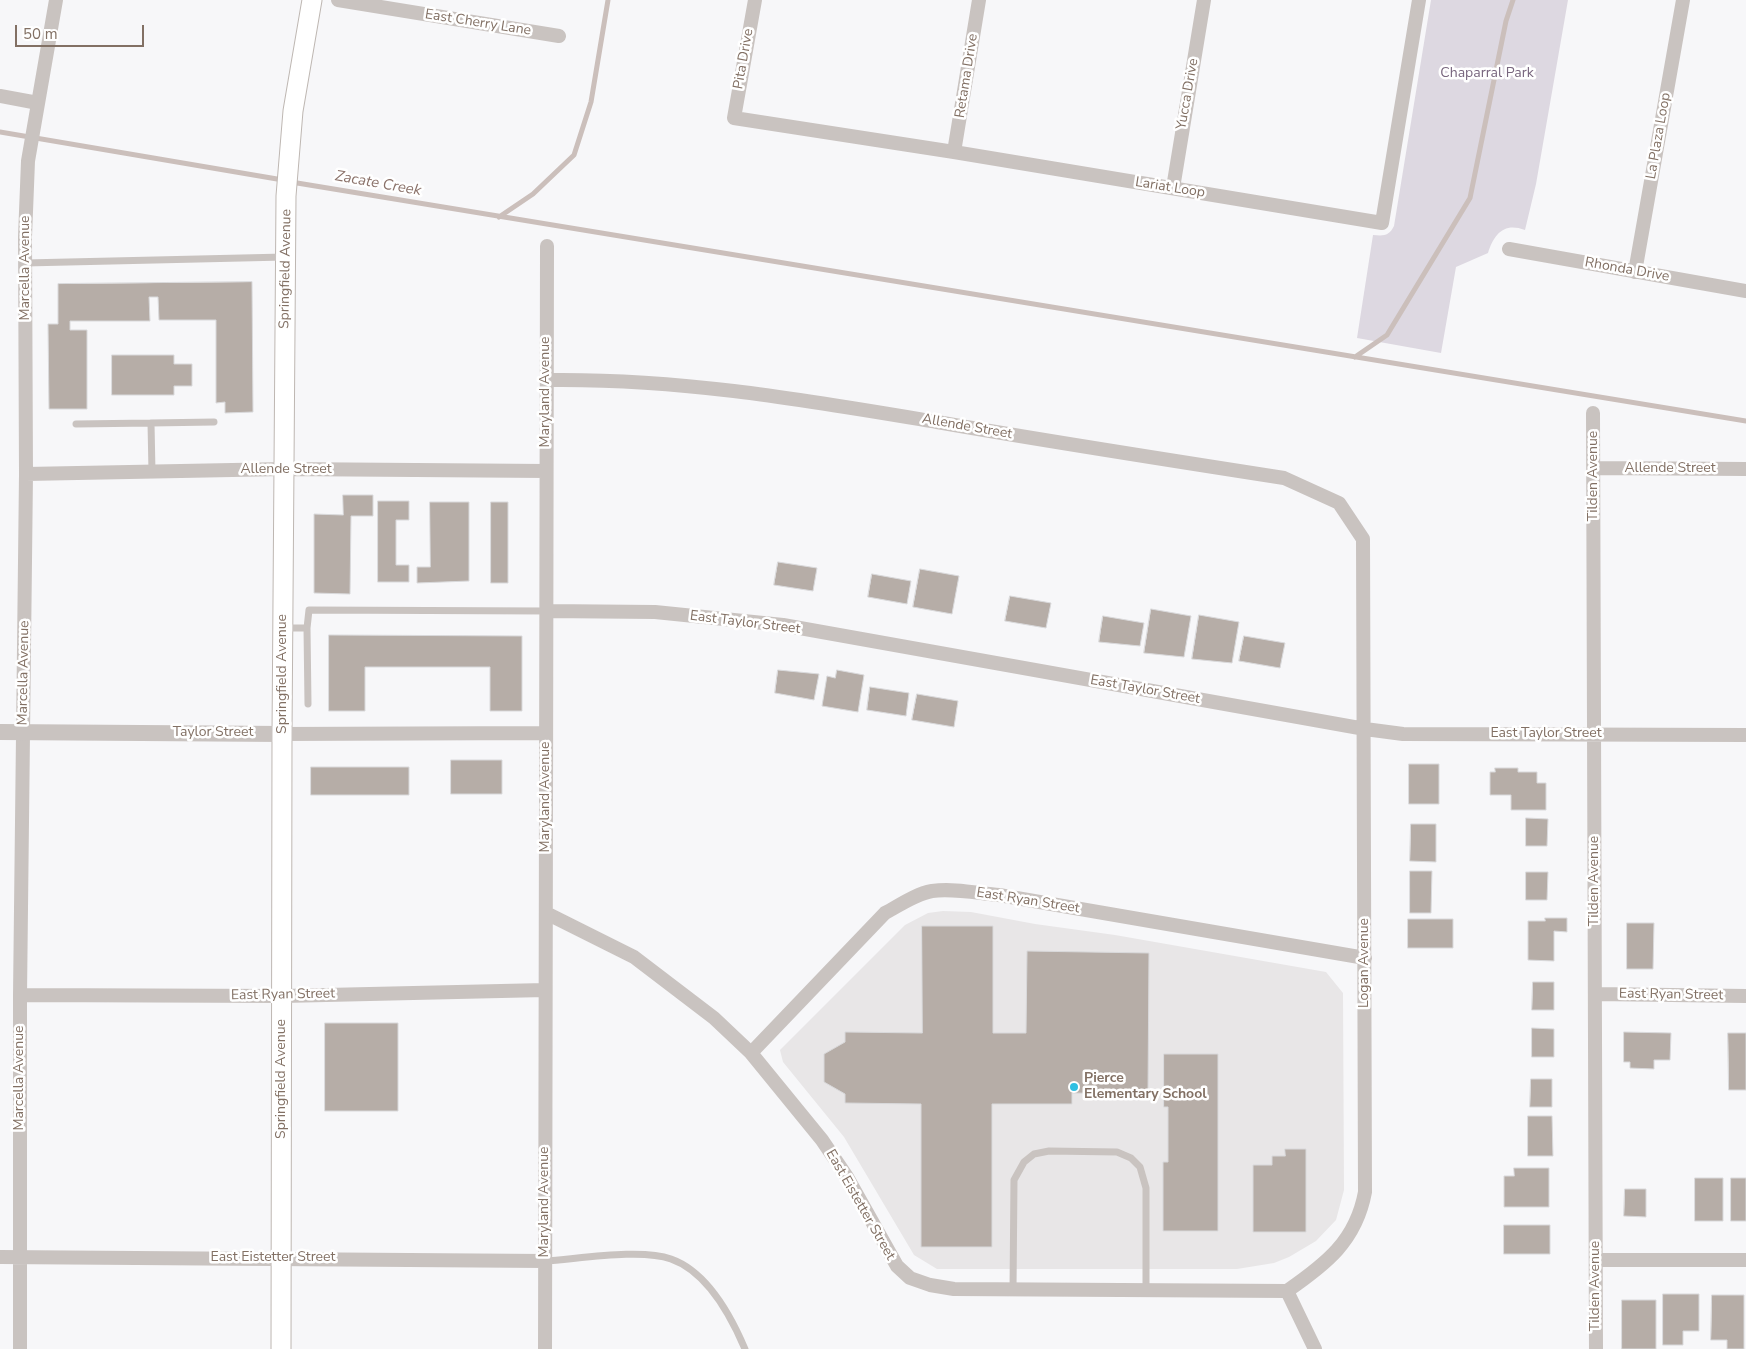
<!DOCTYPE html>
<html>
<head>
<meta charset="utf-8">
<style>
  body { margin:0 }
  #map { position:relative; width:1746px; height:1349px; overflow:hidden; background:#f7f7f9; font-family:"Nunito Sans",sans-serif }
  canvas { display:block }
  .scale { position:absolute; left:15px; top:25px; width:129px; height:22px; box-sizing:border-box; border:2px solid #827064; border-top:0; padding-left:6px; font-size:15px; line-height:18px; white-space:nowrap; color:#827064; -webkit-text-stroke:4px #fff; paint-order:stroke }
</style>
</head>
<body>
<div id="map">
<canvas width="1746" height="1349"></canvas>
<div class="scale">50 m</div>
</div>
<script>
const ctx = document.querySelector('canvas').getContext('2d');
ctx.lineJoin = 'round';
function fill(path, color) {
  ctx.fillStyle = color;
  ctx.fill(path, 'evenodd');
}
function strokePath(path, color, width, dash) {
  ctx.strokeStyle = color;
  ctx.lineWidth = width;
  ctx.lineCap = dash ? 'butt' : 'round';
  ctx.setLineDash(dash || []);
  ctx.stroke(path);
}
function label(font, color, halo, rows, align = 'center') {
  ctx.font = font + ' "Nunito Sans",sans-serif';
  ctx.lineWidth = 5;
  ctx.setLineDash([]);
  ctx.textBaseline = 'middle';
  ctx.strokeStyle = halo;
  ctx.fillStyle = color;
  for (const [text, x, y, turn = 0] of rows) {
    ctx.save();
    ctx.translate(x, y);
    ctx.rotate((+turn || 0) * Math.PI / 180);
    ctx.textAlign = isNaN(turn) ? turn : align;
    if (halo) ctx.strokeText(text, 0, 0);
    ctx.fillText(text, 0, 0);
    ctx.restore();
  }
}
fill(new Path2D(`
  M943,911l28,1 64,12 80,11 211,37 17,21 1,197 -8,30 -20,21 -27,16 -15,6 -37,6h-300l-23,-14 -70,-118 -61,-75 -3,-12 125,-125 23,-12z`), '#e8e6e7');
fill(new Path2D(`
  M1431,0h137l-32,184 -11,46c-21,-8 -31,4 -37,23l-32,14 -15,86 -84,-15 16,-103c11,1 16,1 21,-9z`), '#ddd8e1');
strokePath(new Path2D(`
  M0,132l283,48
  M291,182l1455,239
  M499,217l34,-23 41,-39 17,-53 17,-102
  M1355,357l32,-22 83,-137 36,-177 7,-21`), '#cbbfbb', 5);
const building = new Path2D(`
  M252,282l1,130 -28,1v-11l-9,1v-83h-57l-1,-23h-9l1,24h-80v9h17v79h-38l-1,-85h10v-40z
  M112,355h62v9h18v22h-18v9h-62z
  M343,495h30v21h-22l-1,78 -36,-1v-79l29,1z
  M378,501h31v19h-13v45h13v17h-31z
  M430,502h39v79l-52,2v-16h13z
  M491,502h17v81h-17z
  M778,562l39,6 -4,23 -39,-6z
  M920,569l39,7 -7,38 -39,-7z
  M872,574l39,7 -4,23 -39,-7z
  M1010,596l41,7 -5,25 -41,-7z
  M1151,609l40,7 -7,41 -40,-4z
  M1199,615l40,7 -7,41 -40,-4z
  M1103,616l41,7 -4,23 -41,-4z
  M329,635l193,1v75h-32v-44h-125v44h-36z
  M1244,636l41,7 -5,25 -41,-7z
  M778,670l41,4 -5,26 -39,-7z
  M837,670l27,5 -6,37 -36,-6 5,-30 8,2z
  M870,687l39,6 -3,23 -39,-6z
  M917,694l41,7 -4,26 -42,-7z
  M451,760h51v34h-51z
  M1409,764h30v40h-30z
  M311,767h98v28h-98z
  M1495,768h23v4h19v11h9v27h-35v-15h-21v-23h5z
  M1526,818l22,1 -1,27h-21z
  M1411,824h25v38l-26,-1z
  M1410,871h22l-1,42h-21z
  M1526,872h22l-1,28h-21z
  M1545,918h22v14l-13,-1v30l-26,-1v-39h17z
  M1408,919h45v29h-45z
  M1627,923h27l-1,46h-26z
  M922,926h71v107h33l1,-82 122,2 -1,139h-7v2l-69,-1v11h-80v143h-71v-143l-76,-1v-9l-21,-12v-28l21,-12v-10l77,1z
  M1533,982h21v28h-22z
  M325,1023h73v88h-73z
  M1532,1028l22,1v28h-22z
  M1624,1032l47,1 -1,27h-16v9l-24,-1v-6h-6z
  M1728,1033h18v57h-17z
  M1164,1054h54v177h-55v-69h5v-55h-4z
  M1531,1079h21v28h-22z
  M1528,1116h24l1,40h-25z
  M1285,1149h21v83h-53v-67h19v-9h13z
  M1514,1168h35v39h-45v-31h10z
  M1695,1178h28v43h-28z
  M1731,1178h15v43h-15z
  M1625,1189h21v28l-22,-1z
  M1504,1225h46v29h-46z
  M1663,1294h36v37h-16v14h-20z
  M1712,1295h32v54h-17v-9h-16z
  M1622,1300h34v49h-34z`);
fill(building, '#b6ada7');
strokePath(building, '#d9d9db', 1);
const secondary = new Path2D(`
  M281,1349l1,-615 4,-538 7,-85 19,-111`);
strokePath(secondary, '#beb7b2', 21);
strokePath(new Path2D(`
  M25,263l260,-6
  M76,424l75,-1
  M152,472l-1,-49 63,-1
  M283,628h24l2,-18 237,1
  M307,628l1,76
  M545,1261c33,-2 96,-13 126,-2 37,13 60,57 74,90
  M1013,1290l1,-110 10,-18 10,-8 15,-3 68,1 14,6 9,9 6,21v103`), '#c9c3c0', 7);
strokePath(new Path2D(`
  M338,0l221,36
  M755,0l-21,118 220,34 428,71 37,-223
  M0,96l38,7
  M954,152l25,-152
  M1173,188l31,-188
  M1509,249l237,42
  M1635,272l48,-272
  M546,380c134,-2 259,20 391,42 115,20 231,38 347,56l55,25 24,36 2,653c-9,49 -39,72 -78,99l28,58
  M1593,413l3,936
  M1594,468l152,1
  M26,474l258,-5 262,2
  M546,611l109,1 128,13 582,104 38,5 343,1
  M282,734l264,-1
  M546,913l88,44 80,61 37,35 71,87 25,37 50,89 13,12 20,7 24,4 333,2
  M1596,994l150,2
  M20,995l262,1 263,-6
  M751,1053l134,-140c15,-8 30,-19 47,-22 21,-3 45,2 67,4l366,63
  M0,1257l545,4
  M1597,1260h149
  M20,1349v-354l6,-521 -1,-237 3,-76 28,-161
  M545,1349l2,-1103`), '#c9c3c0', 14);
strokePath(new Path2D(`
  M0,732l282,2`), '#c9c3c0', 16);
strokePath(secondary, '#fff', 19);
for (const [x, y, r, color] of [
  [1074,1087,5,"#2ebfe2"]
]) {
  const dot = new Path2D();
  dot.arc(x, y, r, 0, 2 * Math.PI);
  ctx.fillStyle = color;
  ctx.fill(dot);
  strokePath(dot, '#fff', 2);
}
label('14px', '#827064', '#fff', [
  ["East Cherry Lane",478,23,9],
  ["Pita Drive",744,59,-80],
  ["Retama Drive",967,76,-81],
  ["Yucca Drive",1188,94,-80],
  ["La Plaza Loop",1659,136,-80],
  ["Lariat Loop",1170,188,9],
  ["Marcella Avenue",26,268,-90],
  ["Springfield Avenue",286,269,-89],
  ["Rhonda Drive",1627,270,10],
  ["Maryland Avenue",546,392,-90],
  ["Allende Street",967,427,10],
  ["Allende Street",1670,469],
  ["Allende Street",286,470],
  ["Tilden Avenue",1594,476,-90],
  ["East Taylor Street",745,623,7],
  ["Marcella Avenue",24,673,-89],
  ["Springfield Avenue",283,674,-90],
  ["East Taylor Street",1145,690,10],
  ["Taylor Street",213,733],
  ["East Taylor Street",1546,734],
  ["Maryland Avenue",546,797,-90],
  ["Tilden Avenue",1595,881,-90],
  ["East Ryan Street",1028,901,9],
  ["Logan Avenue",1365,963,-90],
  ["East Ryan Street",283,995,-1],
  ["East Ryan Street",1671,995,1],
  ["Marcella Avenue",20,1078,-90],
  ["Springfield Avenue",282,1079,-90],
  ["Maryland Avenue",545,1202,-90],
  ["East Eistetter Street",860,1205,60],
  ["East Eistetter Street",273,1258],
  ["Tilden Avenue",1596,1286,-90]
]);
label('14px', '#79677f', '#fff', [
  ["Chaparral Park",1487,74]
]);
label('bold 14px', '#827064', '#fff', [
  ["Pierce",1084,1079],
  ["Elementary School",1084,1095]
], 'left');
label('italic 15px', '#8a7169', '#fff', [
  ["Zacate Creek",378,184,10]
]);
</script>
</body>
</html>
